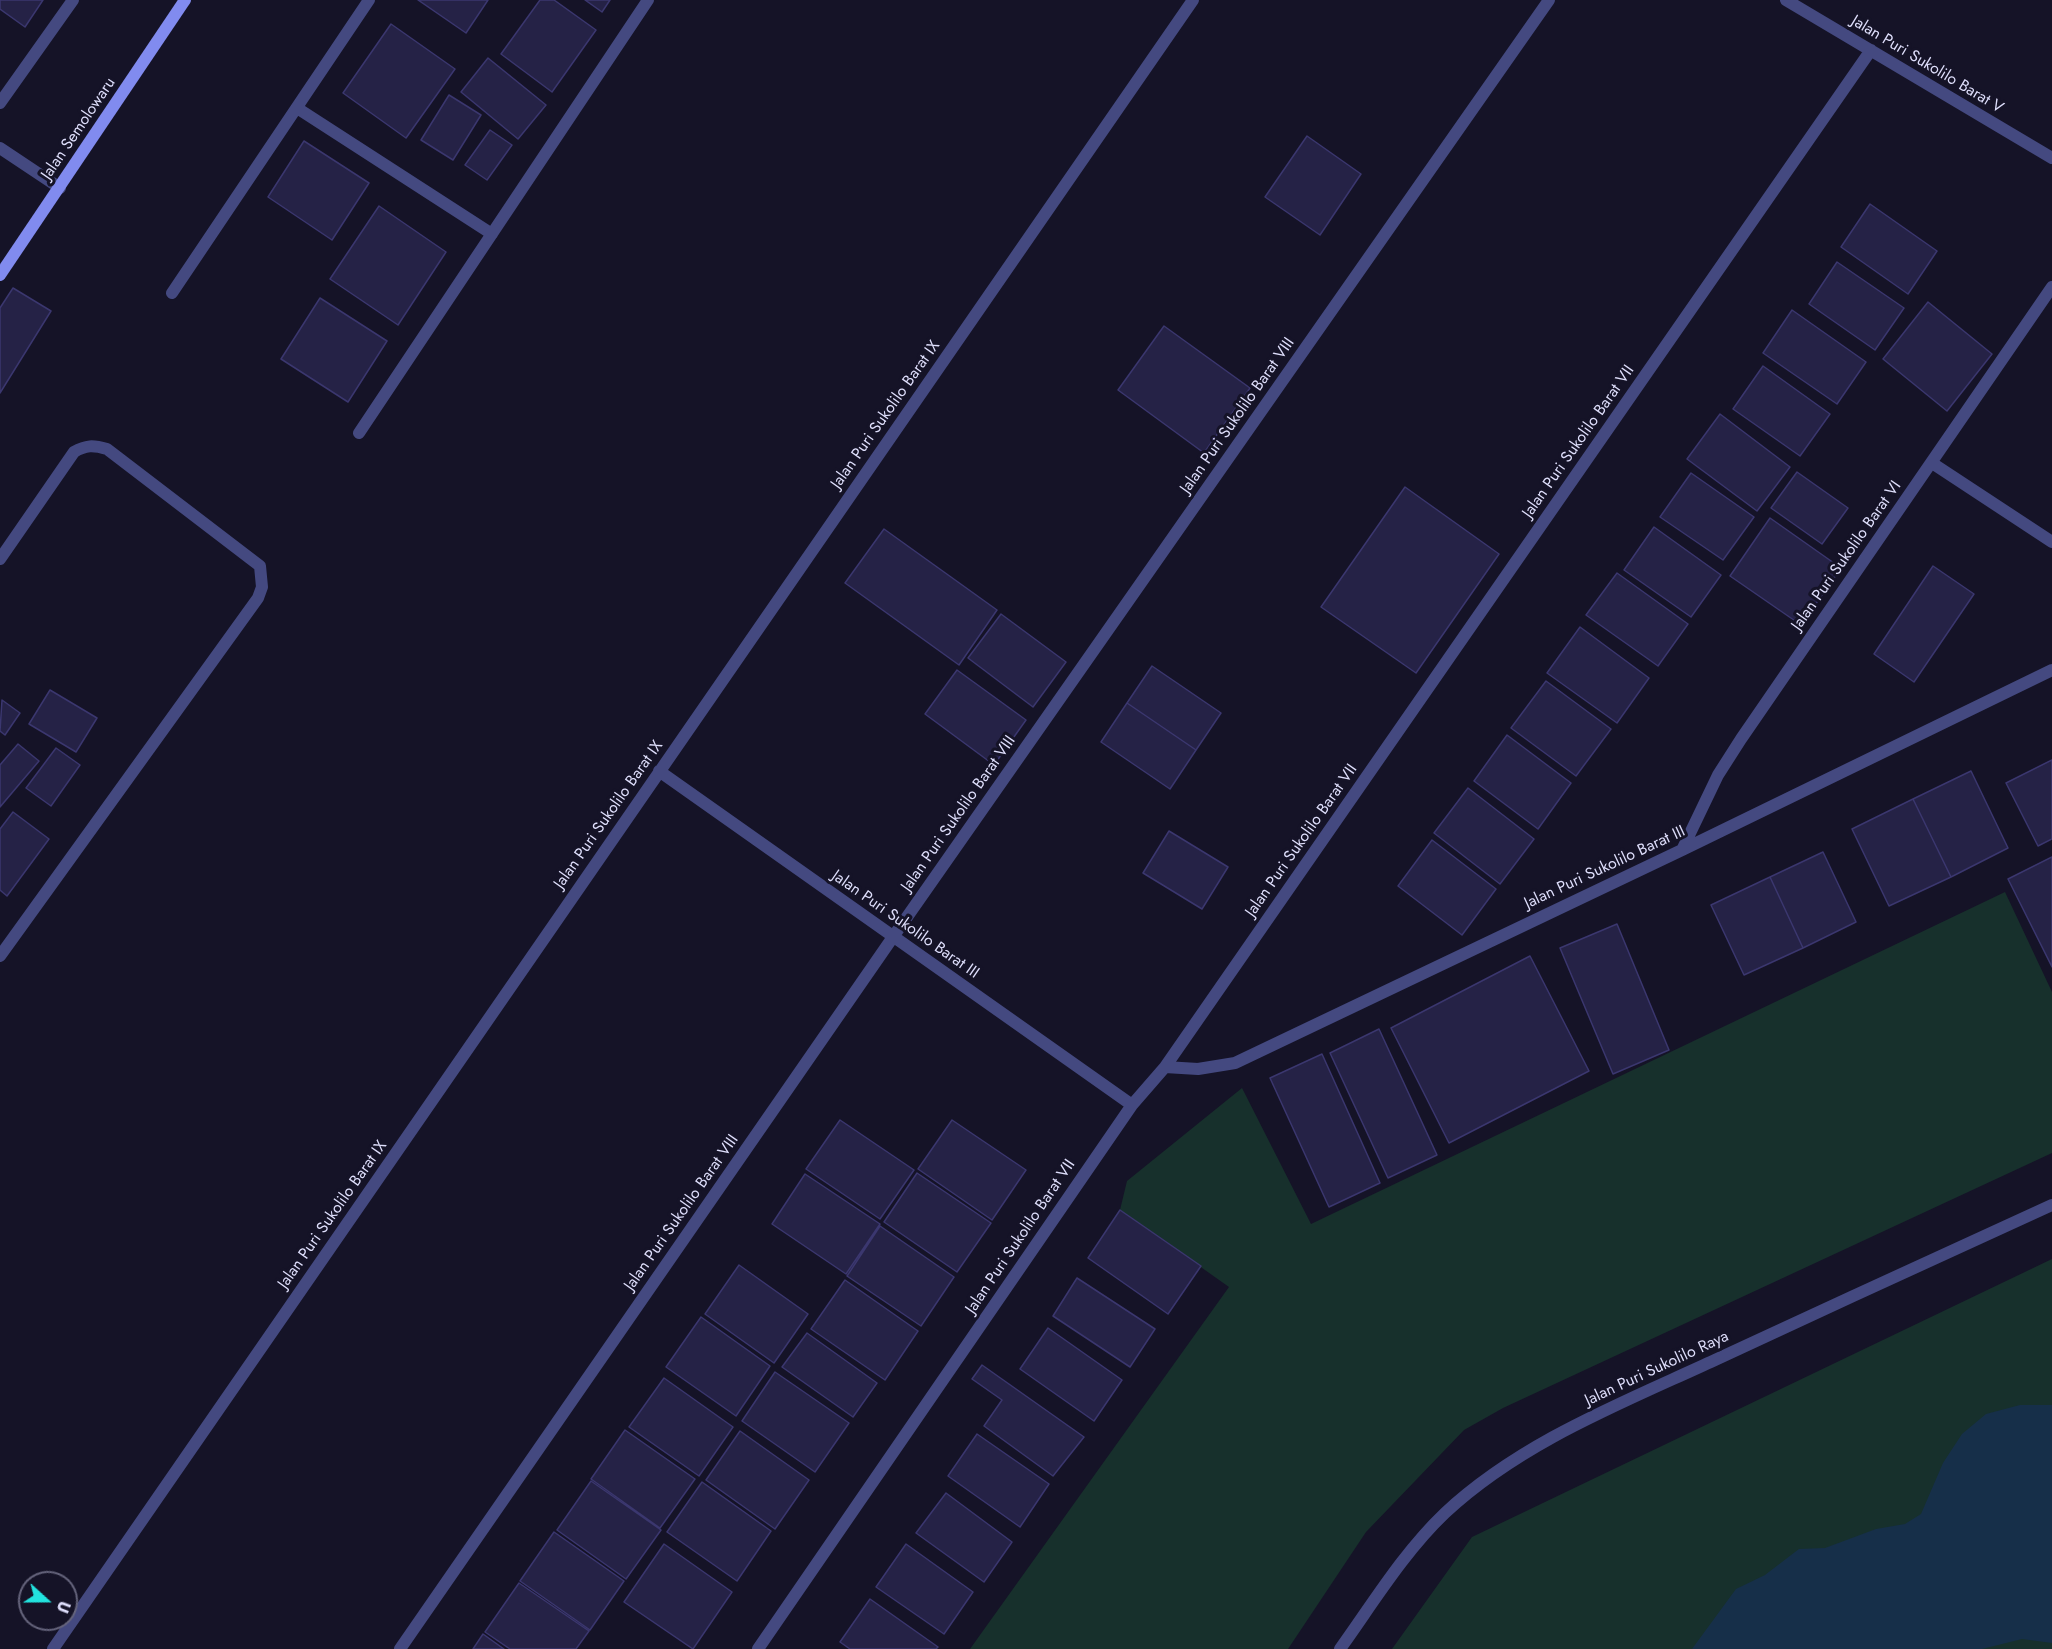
<!DOCTYPE html>
<html>
<head>
<meta charset="utf-8">
<style>
  body { margin:0 }
  #map { position:relative; width:2052px; height:1649px; overflow:hidden; background:#151327; font-family:Jost,sans-serif }
  canvas { display:block }
  .north { position:absolute; left:18px; top:1571px; width:60px; height:60px; box-sizing:border-box; background:#151327; border:2px solid #65647c; border-radius:50%; rotate:111deg; font-size:16px; font-weight:700; line-height:24px; text-align:center; color:#dedefb }
  .north::after { content:''; display:block; margin:auto; width:21px; height:27px; background:#22e3df; clip-path:polygon(50% 0,100% 100%,50% 72%,0 100%) }
</style>
</head>
<body>
<div id="map">
<canvas width="2052" height="1649"></canvas>
<div class="north">U</div>
</div>
<script>
const ctx = document.querySelector('canvas').getContext('2d');
ctx.lineJoin = 'round';
function fill(path, color) {
  ctx.fillStyle = color;
  ctx.fill(path, 'evenodd');
}
function strokePath(path, color, width, dash) {
  ctx.strokeStyle = color;
  ctx.lineWidth = width;
  ctx.lineCap = dash ? 'butt' : 'round';
  ctx.setLineDash(dash || []);
  ctx.stroke(path);
}
function label(font, color, halo, rows, align = 'center') {
  ctx.font = font + ' Jost,sans-serif';
  ctx.lineWidth = 6;
  ctx.setLineDash([]);
  ctx.textBaseline = 'middle';
  ctx.strokeStyle = halo;
  ctx.fillStyle = color;
  for (const [text, x, y, turn = 0] of rows) {
    ctx.save();
    ctx.translate(x, y);
    ctx.rotate((+turn || 0) * Math.PI / 180);
    ctx.textAlign = isNaN(turn) ? turn : align;
    if (halo) ctx.strokeText(text, 0, 0);
    ctx.fillText(text, 0, 0);
    ctx.restore();
  }
}
fill(new Path2D(`
  M2005,892l47,100v161l-549,255 -39,22 -98,102 -78,117h-318l259,-362 -109,-77 7,-29 115,-93 69,136z
  M2052,1259v390h-660l80,-112z`), '#17302c');
fill(new Path2D(`
  M2020,1405h32v238l-30,-4 -40,10h-290l44,-60 29,-14 34,-26 26,-1 51,-19 29,-5 16,-10 22,-51 19,-29 24,-20z`), '#162f49');
const building = new Path2D(`
  M0,0h43l-18,27 -25,-18z
  M418,0h70l-22,33z
  M540,0h14l42,30 -44,62 -51,-38z
  M585,0h25l-8,12z
  M391,24l64,45 -49,69 -63,-45z
  M488,58l58,47 -28,34 -57,-47z
  M449,95l32,20 -28,45 -32,-20z
  M490,130l22,15 -25,35 -22,-15z
  M1307,136l54,38 -41,61 -55,-38z
  M304,141l65,42 -37,57 -64,-43z
  M1870,204l67,47 -29,43 -67,-47z
  M379,206l67,46 -48,73 -68,-46z
  M1837,262l67,46 -29,42 -66,-46z
  M13,288l38,23 -51,82v-85z
  M320,298l67,43 -39,61 -67,-43z
  M1928,302l64,52 -45,57 -64,-52z
  M1792,310l74,52 -29,42 -74,-51z
  M1164,326l86,62 -46,65 -86,-63z
  M1763,366l67,48 -30,42 -67,-47z
  M1720,414l70,53 -33,44 -70,-52z
  M1797,472l51,36 -26,36 -51,-36z
  M1691,473l63,44 -31,43 -63,-43z
  M1405,487l94,67 -83,119 -95,-66z
  M1770,518l71,50 -40,57 -71,-49z
  M1654,527l67,48 -30,42 -67,-47z
  M884,529l113,81 -38,55 -114,-82z
  M1933,566l41,28 -60,88 -40,-28z
  M1617,573l71,51 -30,42 -72,-51z
  M1001,614l65,48 -33,45 -65,-49z
  M1580,627l69,51 -32,45 -70,-50z
  M1152,666l69,47 -25,37 -69,-47z
  M957,670l69,50 -32,45 -69,-51z
  M1546,681l65,48 -35,47 -65,-48z
  M50,690l47,28 -21,34 -47,-28z
  M2,700l18,13 -15,22 -5,-4z
  M1127,703l69,47 -26,39 -69,-47z
  M1507,735l64,48 -33,46 -64,-48z
  M18,744l21,17 -39,46v-42z
  M56,748l24,17 -29,41 -25,-18z
  M2052,760v79l-14,7 -32,-63z
  M1971,771l37,77 -57,29 -38,-78z
  M1468,788l66,51 -34,45 -66,-51z
  M1913,799l38,78 -62,29 -37,-77z
  M13,812l36,27 -42,57 -7,-6v-61z
  M1169,831l59,36 -26,42 -59,-36z
  M1432,840l64,49 -34,46 -64,-49z
  M1823,852l33,70 -53,26 -33,-71z
  M2052,857v110l-44,-88z
  M1770,877l33,71 -59,27 -33,-70z
  M1617,924l52,126 -56,24 -53,-126z
  M1530,956l59,115 -140,72 -58,-115z
  M1379,1029l58,126 -49,23 -58,-125z
  M1322,1054l58,129 -51,24 -59,-129z
  M840,1120l74,50 -34,49 -74,-50z
  M952,1120l74,50 -34,50 -74,-51z
  M917,1173l74,50 -34,49 -73,-50z
  M805,1174l75,50 -34,50 -74,-50z
  M1120,1210l81,56 -33,48 -80,-56z
  M880,1226l74,51 -33,49 -74,-50z
  M739,1265l69,49 -34,49 -69,-49z
  M1077,1278l78,51 -25,38 -77,-51z
  M845,1280l73,51 -33,49 -74,-51z
  M701,1317l69,49 -34,50 -70,-49z
  M1048,1328l74,52 -28,41 -74,-52z
  M807,1333l70,50 -24,34 -71,-50z
  M982,1365l102,72 -31,39 -69,-50 18,-26 -30,-21z
  M775,1372l74,51 -34,49 -73,-51z
  M664,1378l69,49 -34,49 -70,-49z
  M625,1430l70,49 -35,49 -69,-49z
  M740,1431l69,49 -34,49 -69,-49z
  M977,1434l72,50 -29,43 -72,-51z
  M591,1481l70,49 -35,49 -69,-49z
  M702,1482l69,49 -34,50 -70,-49z
  M946,1493l66,49 -28,40 -68,-49z
  M554,1532l70,49 -34,49 -70,-49z
  M664,1544l68,48 -39,57 -69,-47z
  M906,1544l67,48 -29,42 -68,-47z
  M519,1583l70,48 -13,18h-66l-25,-17z
  M870,1599l68,48 -2,2h-86l-10,-7z
  M483,1634l21,15h-31z`);
fill(building, '#252246');
strokePath(building, '#3b376f', 1.5);
strokePath(new Path2D(`
  M1786,0l266,158
  M0,103l73,-103
  M297,108l195,126
  M0,148l60,40
  M172,293l197,-293
  M359,433l289,-433
  M1932,463l120,79
  M0,559l74,-107c12,-7 19,-7 33,-3l153,117 2,21 -4,11 -258,358
  M659,771l473,334
  M1682,850l36,-75 23,-36 311,-452
  M1165,1067l33,2 37,-6 447,-213 370,-180
  M53,1649l1140,-1649
  M400,1649l493,-712 656,-937
  M758,1649l374,-544 33,-38 706,-1017
  M1340,1649c33,-46 64,-97 105,-136 76,-71 177,-110 270,-153 112,-52 225,-104 337,-155`), '#444980', 12);
strokePath(new Path2D(`
  M0,275l185,-275`), '#818bef', 12);
label('16px', '#dedefb', '#151327', [
  ["Jalan Puri Sukolilo Barat V",1927,65,31],
  ["Jalan Semolowaru",79,129,-56],
  ["Jalan Puri Sukolilo Barat IX",886,415,-55],
  ["Jalan Puri Sukolilo Barat VIII",1238,416,-55],
  ["Jalan Puri Sukolilo Barat VII",1579,442,-55],
  ["Jalan Puri Sukolilo Barat VI",1847,556,-55],
  ["Jalan Puri Sukolilo Barat VIII",959,814,-55],
  ["Jalan Puri Sukolilo Barat IX",609,815,-55],
  ["Jalan Puri Sukolilo Barat VII",1302,841,-55],
  ["Jalan Puri Sukolilo Barat III",1605,868,-25],
  ["Jalan Puri Sukolilo Barat III",905,925,35],
  ["Jalan Puri Sukolilo Barat VIII",682,1213,-55],
  ["Jalan Puri Sukolilo Barat IX",333,1215,-55],
  ["Jalan Puri Sukolilo Barat VII",1021,1237,-56],
  ["Jalan Puri Sukolilo Raya",1657,1369,-25]
]);
</script>
</body>
</html>
